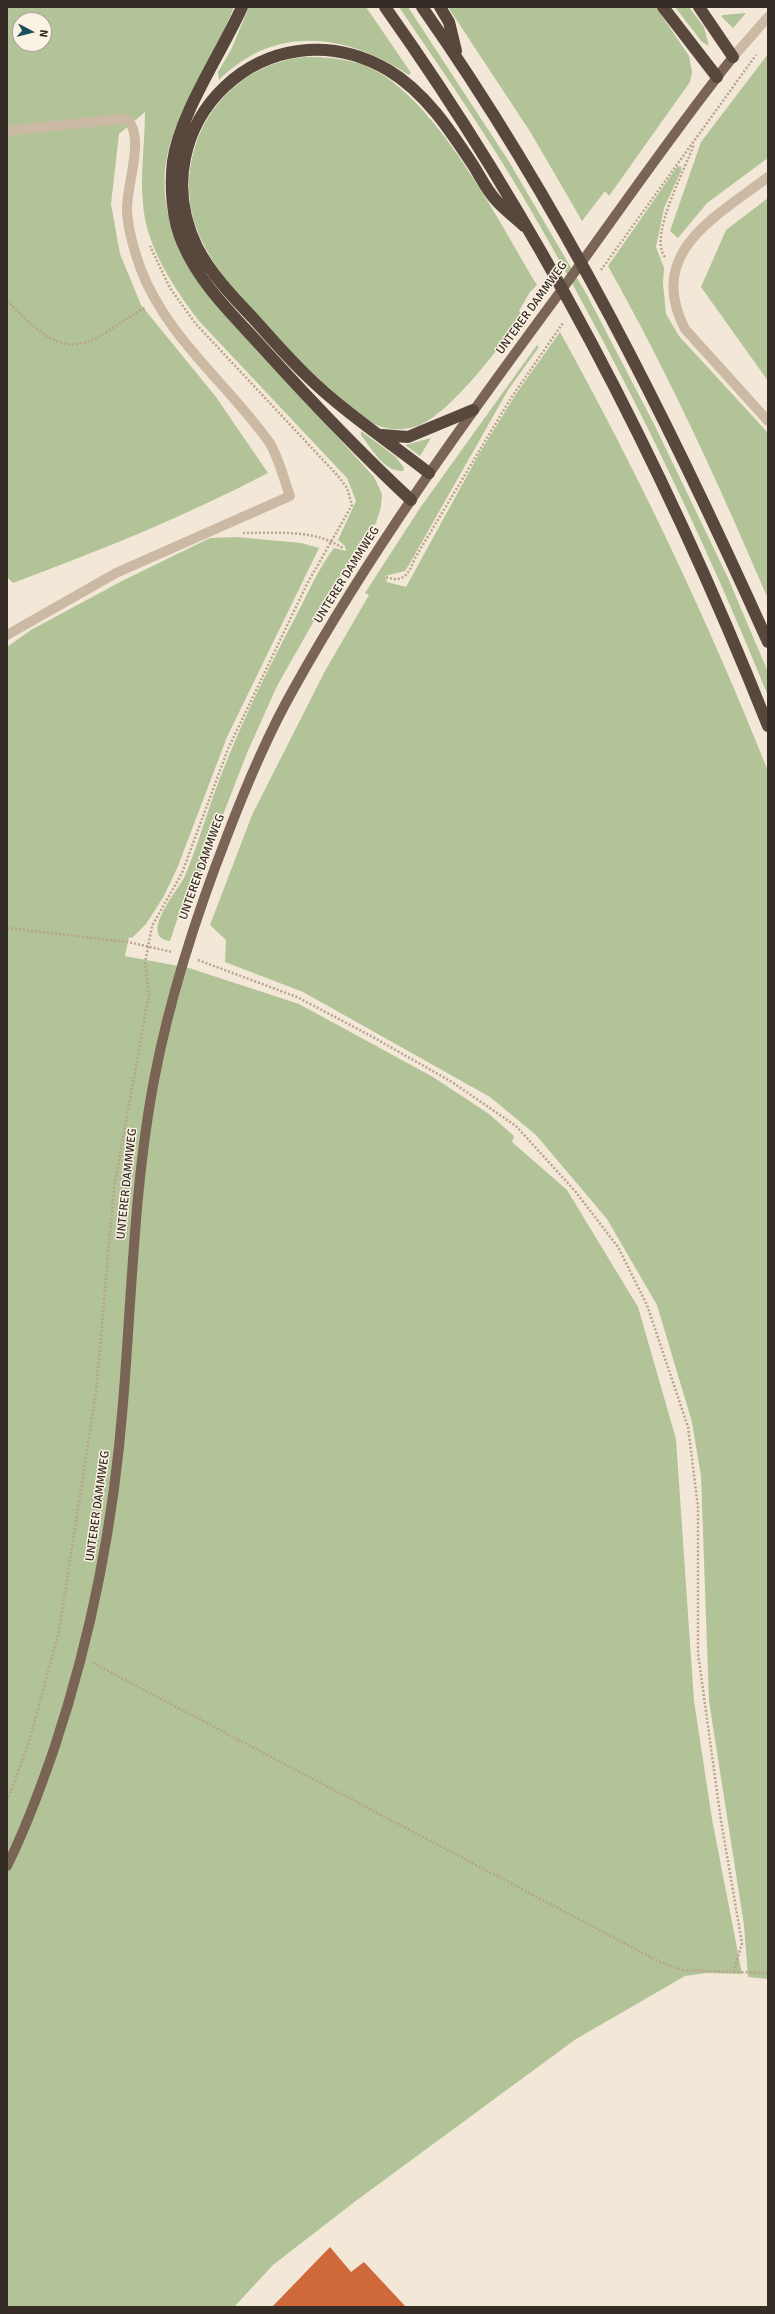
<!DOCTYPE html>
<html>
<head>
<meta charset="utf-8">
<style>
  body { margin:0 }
  #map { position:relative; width:775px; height:2314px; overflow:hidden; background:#f3e8d8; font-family:Signika,sans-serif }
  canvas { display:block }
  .frame { position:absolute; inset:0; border:8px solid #362c26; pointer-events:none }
  .north { position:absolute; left:12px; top:12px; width:40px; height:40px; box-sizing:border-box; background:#fbf2e4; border:1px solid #aca398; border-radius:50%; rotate:97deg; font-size:11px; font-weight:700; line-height:16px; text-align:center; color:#362c26 }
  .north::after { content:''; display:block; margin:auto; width:14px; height:18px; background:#18515b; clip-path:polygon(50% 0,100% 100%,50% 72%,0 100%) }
</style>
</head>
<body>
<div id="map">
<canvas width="775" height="2314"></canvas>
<div class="frame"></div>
<div class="north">N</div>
</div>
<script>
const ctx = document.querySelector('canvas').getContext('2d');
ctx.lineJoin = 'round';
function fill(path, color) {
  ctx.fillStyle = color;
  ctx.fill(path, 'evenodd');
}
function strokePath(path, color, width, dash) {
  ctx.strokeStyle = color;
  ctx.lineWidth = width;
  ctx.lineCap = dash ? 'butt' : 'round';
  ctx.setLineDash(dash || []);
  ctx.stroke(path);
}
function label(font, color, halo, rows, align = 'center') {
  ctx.font = font + ' Signika,sans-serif';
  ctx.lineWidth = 3;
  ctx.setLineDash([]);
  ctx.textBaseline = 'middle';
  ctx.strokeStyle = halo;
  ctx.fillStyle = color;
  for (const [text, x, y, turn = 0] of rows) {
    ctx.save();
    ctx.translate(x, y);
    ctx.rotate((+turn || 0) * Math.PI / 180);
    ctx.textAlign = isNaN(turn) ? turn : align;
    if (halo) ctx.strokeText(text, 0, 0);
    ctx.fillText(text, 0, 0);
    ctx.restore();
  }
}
fill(new Path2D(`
  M7,7h227c-17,44 -45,84 -61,128 -21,57 -1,111 32,156l169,186 8,17 -1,13 -5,16 -40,59 -59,104 -30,67 -57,147 -13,20 -7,21c-32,-4 7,-50 14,-63 14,-32 23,-67 36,-100 21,-55 48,-109 76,-162 12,-23 22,-47 38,-68l12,3 -1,-5 -7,-6 18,-39 -9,-23 -148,-157c-25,-33 -53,-74 -56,-117 -3,-31 2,-61 2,-92l-26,22 -8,70 9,50 21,51 75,92 52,76c-82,43 -169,78 -255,110l-6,-6zM20,20h24v24h-24z
  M249,7h117l45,66 -2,2c-62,-41 -133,-52 -190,5l-1,-8 13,-22z
  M399,7h9l100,153 79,135 67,129 74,154 40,94v24c-70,-173 -152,-340 -246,-501 -38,-64 -81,-126 -123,-188z
  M448,7h208l33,49 3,16 -2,10 -81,114 -4,-5 -23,30 -51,-88z
  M675,7h14l15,20 5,19 -7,-4z
  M746,13l-13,15 -12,-12 2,-1z
  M768,54v104l-61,45 -29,35 -8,-7 31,-89z
  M303,57c21,0 43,1 63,9 69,29 133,156 171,219l-7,7 -11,19 4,4c-20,28 -77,105 -109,112 -11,3 -24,3 -35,-1 -13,-5 -28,-20 -39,-29 -47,-40 -126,-114 -145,-173 -13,-40 -4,-87 22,-119 23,-28 50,-43 86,-48z
  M681,166v5l-17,37 -8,39 8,21 -1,15 3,31 13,22 89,97v166c-49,-115 -99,-224 -160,-333l69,-99z
  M768,198v183l-67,-94 25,-57z
  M560,332c78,141 148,288 208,439v1208l-20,-2 -4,-52 -35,-224 -8,-225 -9,-54 -35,-117 -50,-86 -71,-84 -46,-38 -187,-105 -78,-30 1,-22 -16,-15 42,-110 73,-144 44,-76 -4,-2 55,-85 117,-163 2,2 -31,43 -98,173 -5,8 -20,5 2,6 19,5 73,-133 37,-60z
  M361,431l35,26 8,11 -1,3c-19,1 -31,-22 -42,-36z
  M431,438l-11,18 -15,-11z
  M237,537l64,6 18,5 -92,189 -49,129 -14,30 -18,28 -14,14 -3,-1 -4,19 64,12 110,36 134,73 56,37 25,22 -2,6 55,48 71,117 38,132 18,262 18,118 30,155 -35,-1 -22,3 -109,63 -219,161 -84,65 -39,42h-227v-1660l24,-17 89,-48 90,-44z`), '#b1c397');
fill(new Path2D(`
  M330,2247l21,25 13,-10 42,45h-134z`), '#d06939');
strokePath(new Path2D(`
  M665,257c-17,-21 21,-89 29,-113
  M601,270l155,-215
  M7,301c27,25 51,58 91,36 16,-8 30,-21 47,-29
  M243,533c34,0 73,-4 101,16
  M386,577c18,7 23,-4 29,-19l96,-160 52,-75
  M7,928l121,14 44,10
  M198,960l99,37 74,39 81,46 64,44 59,65 43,56 29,58 41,122 10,80v146l23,168 21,122 -8,28
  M93,1663l567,299 22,8 86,3
  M7,1801l22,-59 30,-111 37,-239 18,-204 35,-194 -4,-31 7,-37 30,-53 46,-124 79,-165 45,-79 -5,-17 -9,-12 -143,-153 -25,-35 -20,-42`), '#b8a38d', 2.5, [2, 2]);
strokePath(new Path2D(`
  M733,57l35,-40
  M7,131l114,-12 7,1c17,19 -2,66 -1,91 1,19 7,39 13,56 25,69 88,117 129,175 9,13 15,38 21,54l-174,77 -109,62
  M768,177c-52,40 -123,75 -83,152l83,92`), '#ccb9a3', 10);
strokePath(new Path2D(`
  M7,1866c19,-38 34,-79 48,-120 37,-112 59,-225 68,-343 9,-109 11,-220 32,-328 16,-82 42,-162 72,-239 19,-50 40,-100 66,-146 76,-137 169,-265 262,-391 59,-80 115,-163 178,-242`), '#7a6455', 10);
strokePath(new Path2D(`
  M242,7c-20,45 -62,106 -69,154 -3,26 -1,59 10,83 17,40 49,70 78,102 48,53 97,105 150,154
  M385,7c157,221 283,468 383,719
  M422,7c139,198 247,415 346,635
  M440,7l9,15 7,29
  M663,7l54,70
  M699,7l34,50
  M382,435l26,2 65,-27
  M429,473c-41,-32 -85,-61 -122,-97 -19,-18 -37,-39 -55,-59 -20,-21 -41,-43 -55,-70 -59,-122 70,-247 191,-177 37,22 62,60 85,95 7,11 13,24 22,34 8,10 20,18 29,27`), '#58473c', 12);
label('12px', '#362c26', '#fbf2e4', [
  ["UNTERER DAMMWEG",532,308,-54],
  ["UNTERER DAMMWEG",347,575,-58],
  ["UNTERER DAMMWEG",202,867,-70],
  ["UNTERER DAMMWEG",127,1184,-84],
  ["UNTERER DAMMWEG",98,1506,-82]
]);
</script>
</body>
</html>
